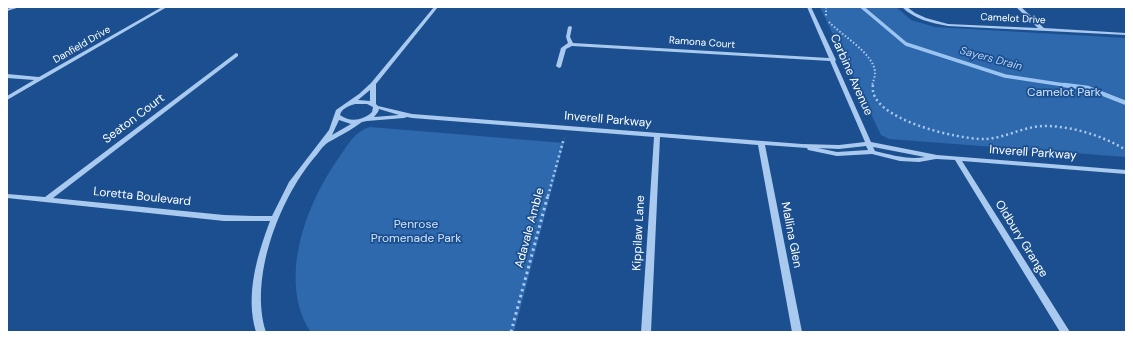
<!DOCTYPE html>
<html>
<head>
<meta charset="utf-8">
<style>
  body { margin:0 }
  #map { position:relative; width:1133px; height:339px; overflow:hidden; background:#1b4f8f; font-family:"DM Sans",sans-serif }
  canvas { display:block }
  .frame { position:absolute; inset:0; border:8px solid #fff; pointer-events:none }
</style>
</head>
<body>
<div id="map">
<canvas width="1133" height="339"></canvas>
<div class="frame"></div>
</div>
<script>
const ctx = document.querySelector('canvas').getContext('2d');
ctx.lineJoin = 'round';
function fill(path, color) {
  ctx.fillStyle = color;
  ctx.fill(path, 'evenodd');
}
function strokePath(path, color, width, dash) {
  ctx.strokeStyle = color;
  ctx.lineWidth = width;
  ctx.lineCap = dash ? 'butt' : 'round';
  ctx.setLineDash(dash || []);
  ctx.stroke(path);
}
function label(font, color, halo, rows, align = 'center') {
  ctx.font = font + ' "DM Sans",sans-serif';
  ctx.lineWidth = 3.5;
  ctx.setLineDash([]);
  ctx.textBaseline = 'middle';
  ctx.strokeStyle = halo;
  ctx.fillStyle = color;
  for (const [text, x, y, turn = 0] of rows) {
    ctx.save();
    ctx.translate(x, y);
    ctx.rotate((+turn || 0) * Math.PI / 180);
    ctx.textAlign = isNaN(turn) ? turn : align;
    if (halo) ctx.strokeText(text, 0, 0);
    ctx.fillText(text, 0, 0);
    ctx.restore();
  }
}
fill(new Path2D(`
  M820,7h76l15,13 24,7 191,11v119l-237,-18 -8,-4z
  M370,127l194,16 -50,189 -204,-1c-33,-53 -3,-129 30,-175 9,-13 15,-25 30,-29z`), '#2e69ad');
strokePath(new Path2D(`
  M862,7l44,37 99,32 66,10`), '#9cc4f0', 3.5);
strokePath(new Path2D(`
  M1064,85l24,3 38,15`), '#9cc4f0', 4.5);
strokePath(new Path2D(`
  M826,7v9
  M829,22c12,13 46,32 46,51 0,4 -2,9 -3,13`), '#a9c9ee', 2, [1.5, 2]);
strokePath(new Path2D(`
  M873,85c-6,34 87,55 112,54 22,-1 40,-14 63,-13 27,1 55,10 78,24
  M548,196l16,-58`), '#a9c9ee', 2.5, [2, 3]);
strokePath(new Path2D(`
  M511,332l37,-137`), '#a9c9ee', 3, [2.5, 3.5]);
fill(new Path2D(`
  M13,7h7l-13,4v-2z
  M162,7h5l-160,93v-4l27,-16 -27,-2v-4l32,3z
  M434,7h4l-62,77v20l2,2 34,8 390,30 37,1 26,-3 -35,-81 -258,-15 -6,3 -5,18 -2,1 -3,-2 5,-18 7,-5 -2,-6 2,-10 2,-1 2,1 -2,10 3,6 256,15 -22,-51h4l25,53 -1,1 36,81 66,13 189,15v4l-164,-13 108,171h-10l-105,-172 -19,-1 -17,3 -19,-1 -28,-7 -35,2 -29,-6 -1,-2 -42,-3 37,187h-10l-34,-187 -98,-8 -9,195h-10l13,-195 -242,-19 -5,-1 -3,1 -37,3 -5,1c-8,6 -17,11 -26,16 -3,2 -8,4 -10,6 -5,4 -8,10 -12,14 -35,42 -65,120 -48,174h-10c-11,-37 1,-76 14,-111h-46l-217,-23v-4l38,3 191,-144 2,1v2l-185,142 171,17 29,1h19l17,-34 40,-52 7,-20 23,-16 12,-11zM370,90v11l-12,-1zM355,104h12l6,3 -1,5c-8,8 -22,11 -32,3 2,-7 9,-9 15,-11zM379,109l20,6 -25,2 4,-5zM339,120l12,4 -19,11zM866,146l2,4 -31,2 -19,-4 21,1zM873,147l52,10c-17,3 -33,-2 -50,-6z
  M902,7h5l8,6 11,5 22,6 90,4 -22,-21h5l23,21 82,5v2l-178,-9c-17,-3 -34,-7 -46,-19z`), '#a9c9ee');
label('10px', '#fff', '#1b4f8f', [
  ["Camelot Drive",1013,19,3],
  ["Ramona Court",702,43,4],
  ["Danfield Drive",82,45,-30]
]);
label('italic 11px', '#b5d3f5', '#1b4f8f', [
  ["Sayers Drain",991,59,15]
]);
label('12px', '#fff', '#1b4f8f', [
  ["Carbine Avenue",851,75,66],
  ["Seaton Court",134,119,-37],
  ["Inverell Parkway",608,120,5],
  ["Inverell Parkway",1033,153,4],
  ["Loretta Boulevard",142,197,6],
  ["Adavale Amble",530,228,-75],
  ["Kippilaw Lane",639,233,-87],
  ["Mallina Glen",791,235,79],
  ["Oldbury Grange",1021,239,58]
]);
label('12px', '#cfe3fa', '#1b4f8f', [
  ["Camelot Park",1064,93],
  ["Penrose",416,225],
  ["Promenade Park",416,239]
]);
</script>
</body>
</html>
